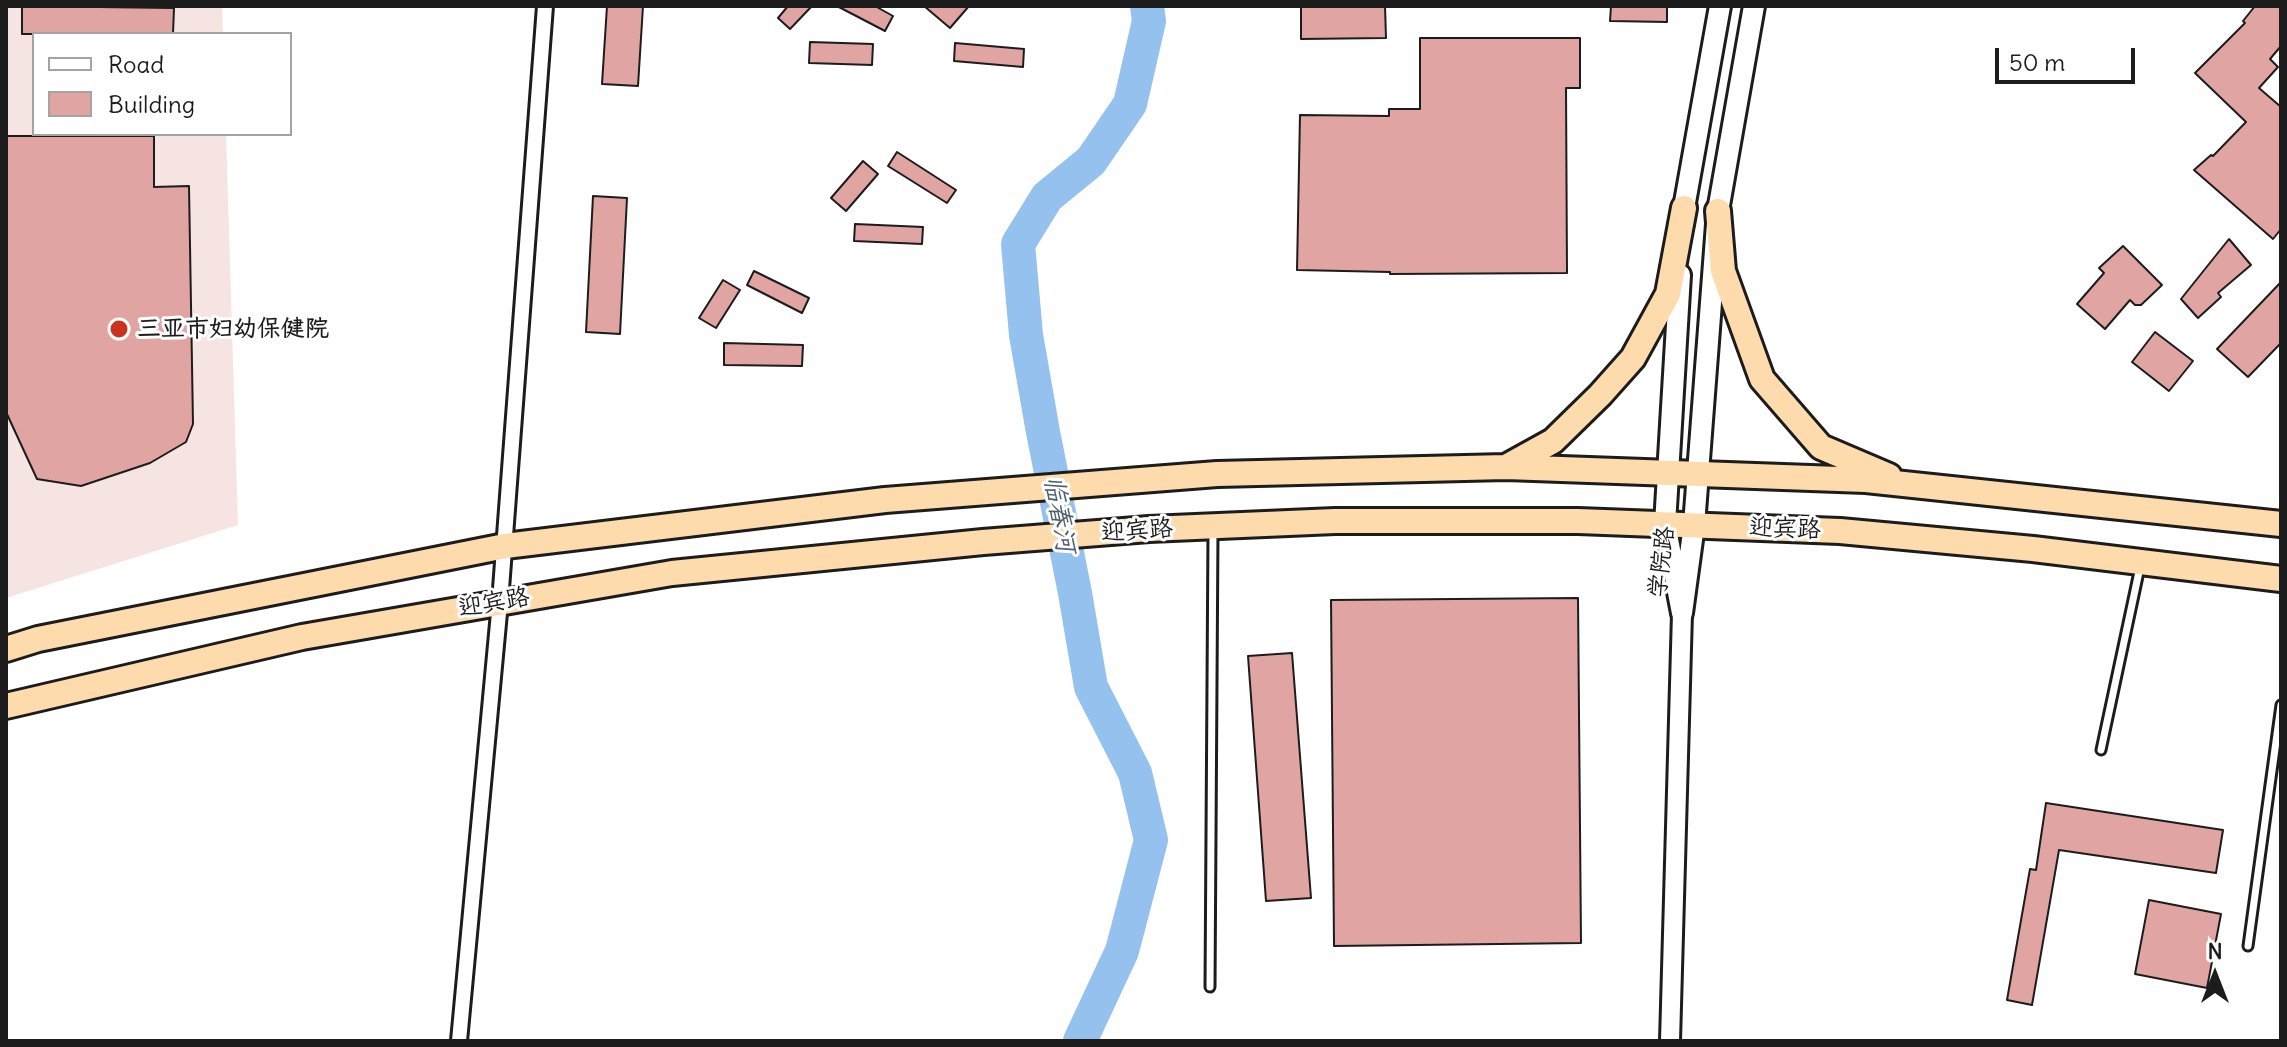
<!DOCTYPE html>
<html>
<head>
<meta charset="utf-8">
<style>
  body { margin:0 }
  #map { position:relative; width:2287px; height:1047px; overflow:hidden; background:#fff; font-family:Delius,sans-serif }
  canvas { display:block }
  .frame { position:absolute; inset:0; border:8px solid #1c1c1c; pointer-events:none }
  .legend { position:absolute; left:32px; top:32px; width:260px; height:104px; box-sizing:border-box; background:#fff; border:2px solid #a4a4a4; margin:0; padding:10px 14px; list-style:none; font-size:24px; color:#1c1c1c }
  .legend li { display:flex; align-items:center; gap:16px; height:40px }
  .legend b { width:40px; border:2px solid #a4a4a4 }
  .north { position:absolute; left:2175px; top:935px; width:80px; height:80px; -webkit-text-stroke:6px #fff; paint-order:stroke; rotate:0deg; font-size:22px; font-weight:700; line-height:32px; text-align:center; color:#1c1c1c }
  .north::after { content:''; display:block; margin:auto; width:28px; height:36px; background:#1c1c1c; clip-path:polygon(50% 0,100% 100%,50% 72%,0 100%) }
  .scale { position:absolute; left:1995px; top:48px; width:140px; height:36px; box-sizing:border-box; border:4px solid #1c1c1c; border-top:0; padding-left:10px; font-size:24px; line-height:28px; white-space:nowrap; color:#1c1c1c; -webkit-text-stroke:6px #fff; paint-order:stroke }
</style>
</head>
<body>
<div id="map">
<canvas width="2287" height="1047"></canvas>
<div class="frame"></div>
<ul class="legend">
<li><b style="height:10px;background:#fff"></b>Road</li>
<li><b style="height:22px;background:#e0a5a3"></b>Building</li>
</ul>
<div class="north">N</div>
<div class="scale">50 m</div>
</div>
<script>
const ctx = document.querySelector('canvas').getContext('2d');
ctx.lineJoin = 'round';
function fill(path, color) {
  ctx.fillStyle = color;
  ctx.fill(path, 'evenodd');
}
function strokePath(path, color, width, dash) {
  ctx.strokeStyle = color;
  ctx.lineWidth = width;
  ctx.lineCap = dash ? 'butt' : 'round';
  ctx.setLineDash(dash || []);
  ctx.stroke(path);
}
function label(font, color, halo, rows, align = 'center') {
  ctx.font = font + ' Delius,"LXGW WenKai TC",sans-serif';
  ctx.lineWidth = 6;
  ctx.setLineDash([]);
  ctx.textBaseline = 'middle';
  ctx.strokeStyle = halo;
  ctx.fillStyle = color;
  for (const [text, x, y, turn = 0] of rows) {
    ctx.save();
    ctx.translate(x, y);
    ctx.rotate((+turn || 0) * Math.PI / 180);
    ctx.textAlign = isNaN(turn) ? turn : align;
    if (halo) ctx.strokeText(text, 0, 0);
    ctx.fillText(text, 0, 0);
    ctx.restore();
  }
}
fill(new Path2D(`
  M6,6h216l1,28h-189v100h192l12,391 -232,73z`), '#f6e4e3');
strokePath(new Path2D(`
  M1080,1041l42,-90 29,-111 -16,-67 -44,-86 -16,-94 -32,-161 -17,-97 -8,-91 29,-47 44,-36 39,-57 19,-83 -2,-15`), '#94c1ee', 34);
const building = new Path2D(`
  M22,6l152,2 -1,26h-151z
  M607,6h36l-5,80 -36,-2z
  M788,6h24l-22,23 -12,-11z
  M837,6h38l18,10 -8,15z
  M924,6h45l-19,22z
  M1301,6h84l1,32 -85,1z
  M1611,6h56v16l-57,-1z
  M2255,6h26v40l-11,13 8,8 -19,21 22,19v122l-8,10 -79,-69 17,-15 2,1 33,-34 -51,-49 50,-50 -2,-2z
  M1420,38h160v50h-14l1,185 -177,1v-2l-93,-2 3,-155 89,1v-7h31z
  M810,42l63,2 -1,21 -63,-2z
  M955,43l69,6 -1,18 -69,-6z
  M6,136h148v51l35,-1 4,238 -7,18 -36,21 -69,23 -44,-7 -31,-67z
  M897,152l59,38 -9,13 -59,-37z
  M863,161l15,13 -32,37 -15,-13z
  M593,196l34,2 -7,136 -34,-2z
  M855,224l68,3 -1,17 -68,-3z
  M2229,239l22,26 -33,28 3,4 -23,21 -17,-19z
  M2123,246l39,39 -21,20h-6l-5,-5 -25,29 -28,-25 27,-31 -5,-5z
  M754,271l55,27 -7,15 -55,-28z
  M723,280l17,10 -24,38 -17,-10z
  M2281,282v61l-33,34 -31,-28z
  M2155,332l38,29 -24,30 -37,-29z
  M724,343l79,2 -1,21 -78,-1z
  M1578,598l3,345 -247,3 -3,-346z
  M1292,653l19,245 -45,3 -18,-245z
  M2046,803l177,27 -7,43 -157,-23 -27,155 -25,-5 23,-131 6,1z
  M2149,900l72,14 -14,74 -72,-14z`);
fill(building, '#e0a5a3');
strokePath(building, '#1c1c1c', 2);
const service = new Path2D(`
  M2101,750l39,-183
  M2248,946l33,-241
  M1210,987l3,-455`);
const minor = new Path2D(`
  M459,1041l41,-439 45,-596`);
const tertiary = new Path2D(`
  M1670,1041l12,-428`);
const secondary = new Path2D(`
  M1683,223l1,-15 36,-202
  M1680,275l-15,249 17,89 12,-88 24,-314 36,-205`);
const trunk = new Path2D(`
  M1718,211l5,60 39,108 59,68 68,29
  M1506,467l47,-26 47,-46 33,-37 35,-64 16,-86
  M6,649l32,-10 467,-93 380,-46 332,-26 289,-7 360,13 415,44
  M6,706l296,-69 370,-64 311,-31 166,-13 186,-8h243l262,10 193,18 248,30`);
strokePath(service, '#1c1c1c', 13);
strokePath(minor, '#1c1c1c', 20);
strokePath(tertiary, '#1c1c1c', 24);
strokePath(secondary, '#1c1c1c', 26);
strokePath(trunk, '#1c1c1c', 30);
strokePath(service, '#fff', 7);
strokePath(minor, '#fff', 14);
strokePath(tertiary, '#fff', 18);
strokePath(secondary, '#fff', 20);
strokePath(trunk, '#fedbac', 24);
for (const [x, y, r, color] of [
  [119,329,10,"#c8321e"]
]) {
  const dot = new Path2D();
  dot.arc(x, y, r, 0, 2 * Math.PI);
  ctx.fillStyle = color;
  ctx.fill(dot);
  strokePath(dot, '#fff', 3);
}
label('bold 24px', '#1c1c1c', '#fff', [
  ["三亚市妇幼保健院",137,329]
], 'left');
label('24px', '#1c1c1c', '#fff', [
  ["迎宾路",1785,529,2],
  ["迎宾路",1137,531,-4],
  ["学院路",1662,562,-83],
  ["迎宾路",494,603,-10]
]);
label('italic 26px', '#4c5e70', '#fff', [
  ["临春河",1059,514,80]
]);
</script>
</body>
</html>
